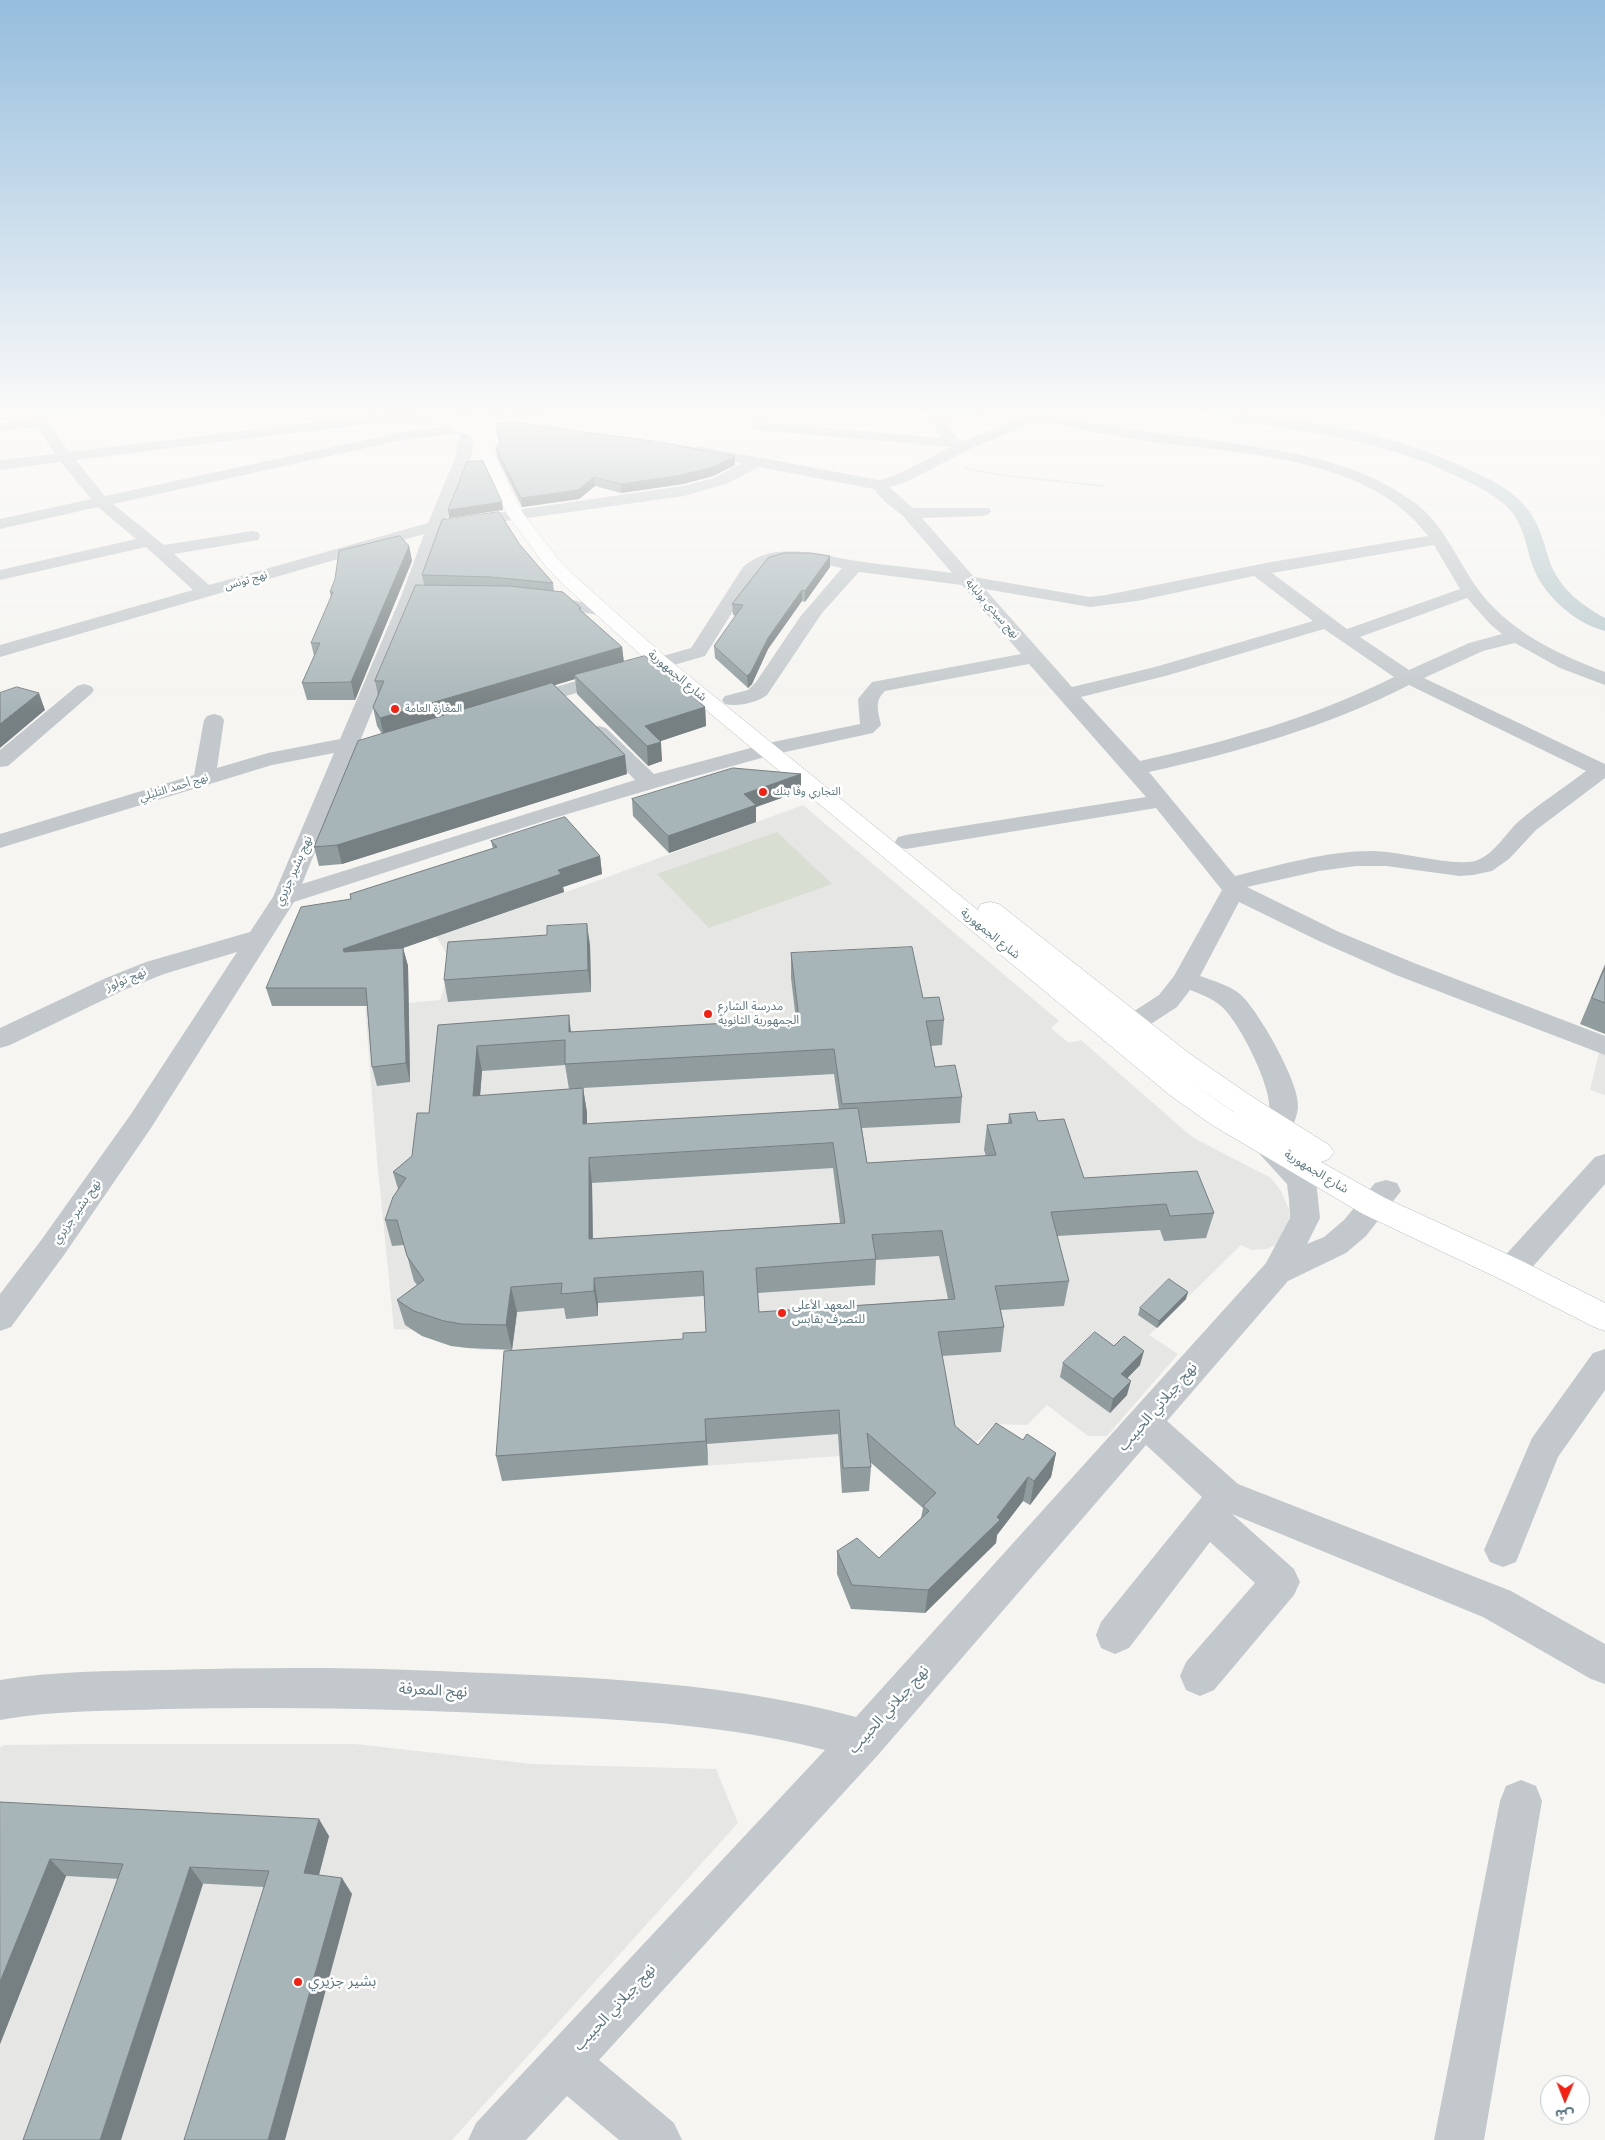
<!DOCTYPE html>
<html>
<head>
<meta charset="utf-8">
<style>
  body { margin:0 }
  #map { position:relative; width:1605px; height:2140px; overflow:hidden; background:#f6f5f1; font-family:"Varela Round","Noto Sans Arabic",sans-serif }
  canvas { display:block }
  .north { position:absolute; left:1540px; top:2075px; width:50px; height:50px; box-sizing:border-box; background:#fff; border:1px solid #bec9cc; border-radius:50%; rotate:181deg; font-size:14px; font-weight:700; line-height:20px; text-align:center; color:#5d7780 }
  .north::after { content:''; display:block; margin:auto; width:18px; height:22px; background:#f52012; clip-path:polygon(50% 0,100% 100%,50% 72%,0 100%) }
</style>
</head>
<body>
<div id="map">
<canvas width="1605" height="2140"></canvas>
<div class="north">ش</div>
</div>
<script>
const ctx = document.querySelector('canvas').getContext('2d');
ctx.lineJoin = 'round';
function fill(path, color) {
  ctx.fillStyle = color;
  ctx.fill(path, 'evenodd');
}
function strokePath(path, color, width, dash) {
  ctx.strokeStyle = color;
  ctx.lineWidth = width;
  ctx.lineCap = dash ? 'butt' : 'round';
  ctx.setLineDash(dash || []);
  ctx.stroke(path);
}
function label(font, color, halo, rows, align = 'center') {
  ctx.font = font + ' "Varela Round","Noto Sans Arabic",sans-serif';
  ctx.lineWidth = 5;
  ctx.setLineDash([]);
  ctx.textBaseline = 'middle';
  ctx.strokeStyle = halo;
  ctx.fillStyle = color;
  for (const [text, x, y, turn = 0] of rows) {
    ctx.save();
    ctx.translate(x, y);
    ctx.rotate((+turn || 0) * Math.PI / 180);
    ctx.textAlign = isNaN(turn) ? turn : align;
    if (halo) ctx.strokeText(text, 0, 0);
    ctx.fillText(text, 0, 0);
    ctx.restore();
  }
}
fill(new Path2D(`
  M803,805l256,216 -8,7 8,7 10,8 12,-3 111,97 79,41 10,13 8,19v10l-10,22 -5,4 -8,3 -14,1 -11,-5 -92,90 29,19 -71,82h-19l-41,-31 -20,20 -33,-1 -33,34 -74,-4 -48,2 -337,25 10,-132 -30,1 -31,-4 -29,-10 -10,-6 -18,-1 -17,-170 -12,-152 75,-7 12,-37 -16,-27 147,-50z
  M1601,1044l4,1v50l-15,-5z
  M95,1744h260l178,20 183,5 22,54 -286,317h-452v-393l5,-2z`), '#e6e7e5');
fill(new Path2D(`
  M777,832l55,52 -123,44 -52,-54z`), '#d8ded2');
fill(new Path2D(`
  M1206,413c87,0 189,20 268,59 20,9 41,20 55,39 10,13 14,29 19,45 8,29 30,47 57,62v13c-31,-8 -63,-37 -73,-67 -7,-22 -9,-44 -28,-60 -14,-12 -30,-20 -46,-27 -77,-39 -161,-46 -245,-60l-5,-1z`), '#bacacd');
const major = new Path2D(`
  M453,413h21l-15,9c11,7 25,4 36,-2l-8,-7h17l4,3 9,-3h22l-2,3 -53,18 39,79 36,47 19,19 89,79 312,253 -1,-2 3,-5 9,-2 9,2 191,150 61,42 78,49 5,7 -5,7 -8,3 64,36 137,63 83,42v28l-11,-4 -94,-48 -137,-65 -151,-89 -41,-29 -518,-430 -87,-79 -19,-19 -40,-54 -37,-79 -18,-5 -7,-6 2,-6zM1188,1080l43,30 5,3 -4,-2z`);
strokePath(major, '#b5bcbe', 1);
strokePath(new Path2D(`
  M963,468l37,7 103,11`), '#bcc0c1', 2, [1, 1]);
fill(new Path2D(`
  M27,413h55l-2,3 -33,4 22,32 314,-38 53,1 2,3 -2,3 -5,1h-48l-307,38 29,36 297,-64 59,-7 12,2 2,3 -4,28 -25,62 237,-34 31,-8 28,-15 -49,-9 -3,-3 3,-3 5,-2 181,34 15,-4 57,-29 -193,-17 -5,-1 -2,-3 2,-3 5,-1 183,16 -15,-25h57l-2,3 -35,6 11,17 9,1 68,-27h17l-1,2c48,9 97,17 146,23 74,11 157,18 219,65 27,20 41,54 60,82 31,45 80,68 130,87v13l-45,-17 -45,-25 -32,8 -59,27 181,86v14l-69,52 -27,29 -17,12 -19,4 -13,1 -74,-10h-30l-37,5 -72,16 92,45 75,31 191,73v19l-209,-80 -75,-33 -82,-40 -39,74c13,5 30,9 41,19 18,17 59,88 57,112 -1,13 -8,25 -16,35l30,30 4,8 4,38 -13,26 17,-7 20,-17 31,-37 11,-3 11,3 4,8 -35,45 -20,17 -58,28 -121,140 71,63 273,107 94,53v40l-14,-5 -108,-62 -251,-103 62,55 6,13 -6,13 -80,95 -14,6 -14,-6 -6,-14 6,-14 69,-79 -45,-41 -81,106 -14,6 -14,-6 -5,-13 5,-13 101,-125 -56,-52 -268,310 -279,305 75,63 8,17h-63l-52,-44 -41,44h-58l8,-17 349,-373c-119,-31 -245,-32 -368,-38 -97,-4 -194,-5 -291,-3 -56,2 -111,1 -166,11v-40c54,-9 109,-9 164,-10 82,-2 164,-3 246,0 148,6 302,8 446,47l410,-454 24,-45 -1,-18 -2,-16 -32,-35 -4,-7c5,-10 15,-17 18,-29 5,-23 -30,-92 -48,-107 -9,-8 -21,-12 -31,-16l-13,17 -54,35 -9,3 -9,-3 -4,-6 4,-6 54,-35 15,-19 48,-86 -66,-82 -250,41 -8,-2 -3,-5 3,-5 8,-2 240,-38 -117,-133 -144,27c-11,10 -7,20 -4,34l-8,8 -97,21 -87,24 -145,43 -250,81 -143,226 -87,127 -53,72 -11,4v-37l42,-55 89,-125 106,-162 -73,22 -40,16 -114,55 -10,3v-20l106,-50 40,-16 104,-30 23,-35 61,-144 -62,12 -272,83v-14l194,-59 10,-55 3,-4 7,-2 7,2 3,4 -7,48 51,-15 72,-14 62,-145 22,-60 -424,123v-12l193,-55 -47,-43 -146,33v-10l136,-31 -38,-32 -98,22v-10l91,-20 -30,-37 -61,8v-10l55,-6 -18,-27 -37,4v-8l31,-4zM1038,421c41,8 82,16 124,22 87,11 209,16 266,93l-157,26 -165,33 -16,2 -116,-20 -52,-59 61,-2 6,-2 2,-3 -2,-3h-76l-24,-21 17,-5 68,-35zM460,433l-5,25 -27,65 -219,62 -35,-31 84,-14 2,-4 -2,-4 -6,-1 -88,14 -51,-41 289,-64zM759,467l115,22 10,12 19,15 49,57c-32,-5 -64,-7 -95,-12 -37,-5 -82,-22 -114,6l-52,81 -174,50 -3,4 3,4 7,2 7,-2 174,-50 51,-82c23,-20 59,-12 86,-6l-42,49 -44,65 -8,8 -23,6 -3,4 3,4c12,3 31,-1 42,-9l55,-82 37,-41 103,13 59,69 -149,28 -14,17 2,25 -87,18 -119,32 -48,-46 -7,-2 -7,2 -3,4 3,4 43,44 -333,104 50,-123 44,-14 3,-4 -3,-4 -7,-2 -31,9 62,-152 22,-64 242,-34 42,-12zM1434,545l26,44 -113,40 -75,-56zM1254,576l59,45 -158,46 -83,20 -87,-98 105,18 47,-6zM1467,598l23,26 12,10 -33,9 -60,27 -49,-33zM1324,629l70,48c-80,40 -167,65 -254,84l-59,-64 88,-22zM1409,685l177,86c-22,17 -46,32 -67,50 -13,12 -24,32 -41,39 -21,8 -79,-9 -105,-9 -47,0 -93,14 -138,25l-86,-104c89,-20 178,-45 260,-87z
  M540,594l63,12 6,1 3,4 -3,4 -6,1 -69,-13 -3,-4 3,-4z
  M84,684l7,2 3,4 -3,4 -83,72 -8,1v-17l77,-64z
  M1605,1154v30l-83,95 -11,3 -11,-3 -5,-9 5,-9 95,-104z
  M1605,1349v41l-47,67 -42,105 -13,5 -13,-5 -6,-12 48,-112 61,-85z
  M1521,1780l15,6 6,15 -58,339h-50l66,-339 6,-15z`), '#c2c8cb');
fill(major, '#fff');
fill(new Path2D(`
  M496,424l239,41 -22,11 -30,8 -62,9 -26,-7 -16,13 -57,8 -25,-50 -1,-9 4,-5 -3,-10z
  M520,545l33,38 1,8 27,20 41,36 2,15 81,45 1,19 -46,15 2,20 -14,5 -71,-72 -2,-15 -20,6 72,89 -285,90 -23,2 -5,-19 68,-113 -5,-8 -4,-19 5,-12 -3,-14 49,-96 -2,-10z
  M409,546l3,15 -57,139h-48l-5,-17 12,-27 -3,-13 20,-45 -1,-6z
  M830,567l-25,35 -3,-1 -34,48 -16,35 -4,4 -33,-30 -1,-12 22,-30 -3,-1 -1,-11z
  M801,774v17l-45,16v15l-87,31 -36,-37 -1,-17z
  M491,841l109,15 2,18 -39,13 1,5 -161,56 5,18 2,116 -33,4 -5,-19 -5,-61h-95l-6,-18 85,-89 142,-50z
  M547,935l43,10 1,47 -143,10 -4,-22z
  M791,953l132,45 21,22 -2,25 -11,1 4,21 27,30 -2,26 -98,5 5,35 119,-7 -2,-6 3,-25 21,-2 1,-9 29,7 46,57 130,35 -8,25 -42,3 -4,-11 -103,6 12,45 -5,25 -63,4 3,17 -3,25 -59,4 13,70 23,19 45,-5 33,13 -5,24 -21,28 -7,-4 -26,34 -1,8 -71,70 -74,-4 -14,-35v-23l42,7 42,-40 2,-10 -53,-46 1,5 -2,24 -27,2 -4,-59 -131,10 1,21 -206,16 -6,-25 187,-117 23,-7 -2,-36 -106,7v13l-32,3 -2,-11 -47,4 -5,38 -44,-2 -17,-2 -29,-10 -17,-11 -8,-25 20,-15 -3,-4 -10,-36 -12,1 -7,-26 13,-31 -5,-17 19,-16 17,-43 9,-88 133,7 225,-12 -5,-42zM565,1065l4,24 -89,7 2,-25zM834,1074l5,35 -252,15v-11l-4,-25zM833,1168l7,55 -247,16 -1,-56zM939,1256l9,43 -189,13 -1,-19 117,-8 1,-25z
  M1605,964v70l-25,-10z
  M1186,1299l-29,29 -19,-13 2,-7z
  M1063,1363l77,2 -13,13v17l-17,18 -50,-36z
  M0,1802l329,34 -10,39 33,19 -88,-7 -198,-11 -66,168z`), '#909c9e');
fill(new Path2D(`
  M735,456v9l-22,11 -30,8 -62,9v-9z
  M594,477l1,9 -16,13 -57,8 -1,-9z
  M502,502l1,8 -54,8 -1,-8z
  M409,546l3,15 -57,139 -4,-18z
  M830,556v11l-25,35v-11z
  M802,590v11l-34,48 -16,35 -4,4 -1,-12 21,-38z
  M622,647l2,18 -50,10 1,4 -191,57 -4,-18z
  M39,693l6,17 -45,38v-24z
  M705,707l1,19 -60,20 -1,-20z
  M661,742l1,19 -14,5 -1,-20z
  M625,755l2,19 -285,90 -5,-19z
  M801,774v17l-45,16v15l-87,31 -1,-17 76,-42z
  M600,856l2,18 -39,13 1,5 -161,56 5,18 2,116 -4,-19 -3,-115 -54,22 -6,-21 215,-79z
  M587,924l3,21 1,47 -3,-22z
  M569,1015l3,25 -3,-8z
  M477,1046l5,25 -4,50 -5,-25z
  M583,1088l4,25v36l-4,-25z
  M589,1158l3,25 1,81 -4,-25z
  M594,1278l4,25v13l-4,-25z
  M511,1287l6,25 -5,38 -6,-25z
  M1188,1292l-2,7 -29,29 2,-7z
  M1144,1351l-4,14 -22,23 3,-14z
  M1131,1381l-4,14 -17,18 3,-14z
  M705,1419l2,25 1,21 -2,-24z
  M1056,1453l-5,24 -21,28 4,-24z
  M1028,1477l-5,24 -26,34 -1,8 -71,70 3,-23 69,-73z
  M319,1819l10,17 -14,54 -11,-17z
  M50,1859l16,17 -66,168v-62z
  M190,1867l13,17 -82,256h-21z
  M342,1878l10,16 -67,246h-17z`), '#767f81');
const building = new Path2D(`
  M513,422l146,20 76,14 -22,11 -31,8 -61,9 -27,-7 -16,13 -57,8 -25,-50 5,-7 -5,-17z
  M483,461l19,41 -54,8 19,-48z
  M499,512l21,33 33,38 -62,-6 -69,-2 20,-55z
  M400,536l9,10 -58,136 -49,1 18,-40h-9l22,-51h-3l5,-13 4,-28z
  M784,553h27l19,3 -25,35 -3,-1 -34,48 -17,34 -4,4 -33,-30 29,-41 -11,-1 36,-46z
  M416,585l93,1 54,6 18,16 -2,1 43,38 -242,71 -7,-11 11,-26h-9z
  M645,656l60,51 -60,19 16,16 -14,4 -73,-71z
  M552,683l73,72 -288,90 -23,2 44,-106z
  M17,687l22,6 -39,31v-31z
  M733,768l68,6 -57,20 12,11 -88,31 -36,-37z
  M565,817l35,39 -42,14 3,4 -218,75 1,3 59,-4 3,115 -34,4 -6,-79h-100l35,-81 50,-8 -1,-5 147,-47 -6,-6z
  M587,924l1,46 -144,10 4,-38 99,-7v-9z
  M912,947l11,51 16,-1 5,23 -18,1 9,46 20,-2 7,32 -120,7 -8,-55 -269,15v-24l-88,6 -4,50 110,-8v36l275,-16 9,55 129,-8 -9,-30 25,-2 -3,-9 26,-2 3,9 26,-2 20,59 113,-7 17,42 -44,3 -4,-12 -115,8 18,69 -74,5 9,41 -66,5 17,94 23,19 18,-22 27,17 4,-6 29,19 -22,28 -6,-4 -31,40 3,3 -72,70 -76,-5 -15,-34 20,-13 22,20 50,-47 -6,-5 13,-13 -69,-60 4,34 -28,1 -4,-58 -134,9 1,22 -210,15 8,-105 179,-12v-6l23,-1 -3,-61 -109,7v13l-33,3 1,-11 -51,4 -5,38 -44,-1 -18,-3 -30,-10 -17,-11 27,-20 -17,-24 -10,-36h-12l8,-23 13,-19 -13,-6 19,-16 5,-43h12l9,-88 131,-10v17l230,-13 -8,-66zM833,1143l12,80 -256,16v-81zM942,1231l13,68 -196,13 -3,-44 120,-9 -4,-24z
  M1605,968v35l-13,-5z
  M1169,1279l19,13 -29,29 -19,-13z
  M1095,1332l19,14 10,-10 20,15 -23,23 10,7 -18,18 -50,-36z
  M0,1802l319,17 -15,54 38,5 -74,262h-84l85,-269 -79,-4 -90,273h-77l100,-276 -73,-5 -50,123z`);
fill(building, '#a8b5b8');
strokePath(building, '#767f81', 1);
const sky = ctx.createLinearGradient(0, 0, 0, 713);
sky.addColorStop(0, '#95bddd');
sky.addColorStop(0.58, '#fbfaf9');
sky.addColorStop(1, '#fbfaf900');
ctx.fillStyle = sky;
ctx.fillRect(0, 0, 1605, 713);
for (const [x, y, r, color] of [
  [395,709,5,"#f52012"],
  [763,792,5,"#f52012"],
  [708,1014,5,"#f52012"],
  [782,1313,5,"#f52012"],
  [298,1982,5,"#f52012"]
]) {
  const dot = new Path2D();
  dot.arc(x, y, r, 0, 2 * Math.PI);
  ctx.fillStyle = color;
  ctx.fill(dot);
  strokePath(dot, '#fff', 2);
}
label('11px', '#5d7780', '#fff', [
  ["نهج تونس",246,581,-16],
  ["نهج سيدي بولبابة",992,609,49],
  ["نهج أحمد التليلي",174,788,-17]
]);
label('11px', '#5d7780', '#fff', [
  ["المغازة العامة",405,709],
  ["التجاري وفا بنك",773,792]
], 'left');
label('12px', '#5d7780', '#fff', [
  ["شارع الجمهورية",677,676,40],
  ["نهج بشير جزيري",294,871,-66],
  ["شارع الجمهورية",990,934,39],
  ["نهج تولوز",126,980,-23],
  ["شارع الجمهورية",1316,1172,31],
  ["نهج بشير جزيري",77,1212,-55]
]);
label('12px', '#5d7780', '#fff', [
  ["مدرسة الشارع",718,1007],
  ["الجمهورية الثانوية",718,1021],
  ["المعهد الأعلى",792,1306],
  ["للتصرف بقابس",792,1320]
], 'left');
label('15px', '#5d7780', '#fff', [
  ["نهج جيلاني الحبيب",1158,1407,-49],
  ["نهج المعرفة",433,1691,3],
  ["نهج جيلاني الحبيب",889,1710,-48],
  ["نهج جيلاني الحبيب",615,2008,-47]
]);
label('15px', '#5d7780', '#fff', [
  ["بشير جزيري",308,1982]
], 'left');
</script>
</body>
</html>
